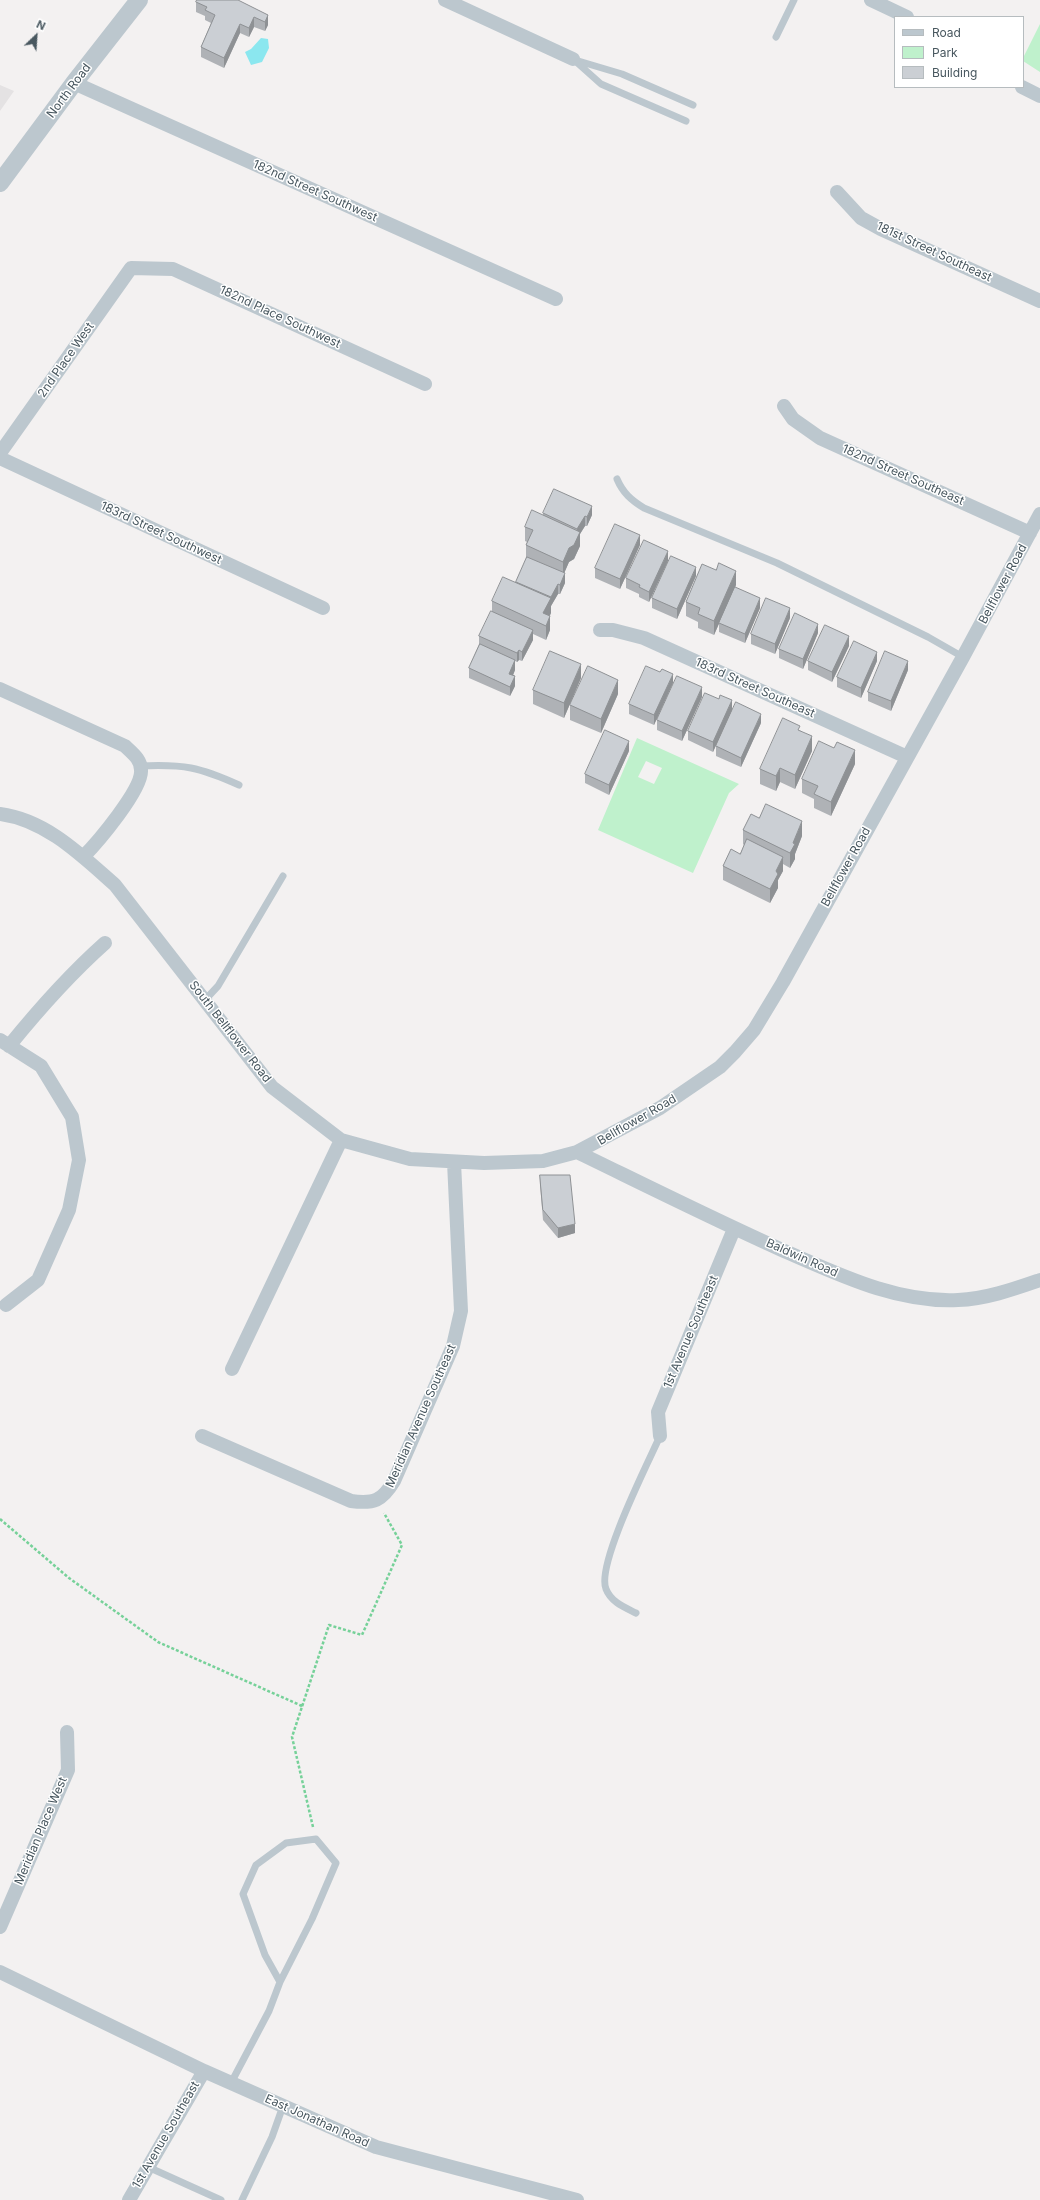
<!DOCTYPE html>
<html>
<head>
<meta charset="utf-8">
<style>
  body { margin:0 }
  #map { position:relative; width:1040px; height:2200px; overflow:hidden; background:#f3f1f1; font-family:Inter,sans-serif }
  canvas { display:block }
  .legend { position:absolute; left:894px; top:16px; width:130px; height:72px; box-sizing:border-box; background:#fff; border:1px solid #b6bcbf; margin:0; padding:5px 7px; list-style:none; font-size:12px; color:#48575f }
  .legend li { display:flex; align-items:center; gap:8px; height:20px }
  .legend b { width:20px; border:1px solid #b6bcbf }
  .north { position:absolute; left:16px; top:16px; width:40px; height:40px; -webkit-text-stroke:3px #fff; paint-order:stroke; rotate:25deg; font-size:11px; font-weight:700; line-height:16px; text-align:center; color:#48575f }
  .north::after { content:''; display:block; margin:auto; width:14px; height:18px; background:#48575f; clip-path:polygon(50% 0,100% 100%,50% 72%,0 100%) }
</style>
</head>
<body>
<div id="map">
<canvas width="1040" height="2200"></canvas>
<ul class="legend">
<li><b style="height:5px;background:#bcc7ce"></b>Road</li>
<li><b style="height:11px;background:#bff1cc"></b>Park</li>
<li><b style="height:11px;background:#cbcfd4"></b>Building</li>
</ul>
<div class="north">N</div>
</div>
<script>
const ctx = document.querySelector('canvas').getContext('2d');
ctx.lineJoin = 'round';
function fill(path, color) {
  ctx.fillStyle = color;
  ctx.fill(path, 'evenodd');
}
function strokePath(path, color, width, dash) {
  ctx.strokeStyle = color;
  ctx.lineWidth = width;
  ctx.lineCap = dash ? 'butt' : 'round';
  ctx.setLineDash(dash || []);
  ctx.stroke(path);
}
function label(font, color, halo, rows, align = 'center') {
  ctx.font = font + ' Inter,sans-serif';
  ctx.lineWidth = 3;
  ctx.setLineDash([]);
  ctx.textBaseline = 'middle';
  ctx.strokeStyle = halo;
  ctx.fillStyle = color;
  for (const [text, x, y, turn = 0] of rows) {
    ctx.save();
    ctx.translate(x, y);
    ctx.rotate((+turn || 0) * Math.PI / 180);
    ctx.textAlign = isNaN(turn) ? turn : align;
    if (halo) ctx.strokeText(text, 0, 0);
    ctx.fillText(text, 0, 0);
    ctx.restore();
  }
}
fill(new Path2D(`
  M0,85l14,6 -14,20z`), '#e4e2e3');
fill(new Path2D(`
  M1040,24v48l-17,-11v-3z
  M637,738l102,46 -10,9 -36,80 -95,-43zM646,761l16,7 -8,16 -16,-7z`), '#bff1cc');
fill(new Path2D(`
  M261,38l7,1 1,9 -7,14 -11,3 -6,-13 6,-3z`), '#8be7ef');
strokePath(new Path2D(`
  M0,1519l69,59 89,64 144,64
  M313,1827l-21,-90 37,-112 33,10 40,-90 -18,-32`), '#76d199', 2.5, [3, 2]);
strokePath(new Path2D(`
  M776,37l18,-37
  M573,59l28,25 85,37
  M575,60l47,14 71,31
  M617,479c6,14 14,21 27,29l133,55 151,74 35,20
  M140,766c44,-2 59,1 99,19
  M205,1000l13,-14 65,-110
  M636,1613c-12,-6 -25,-11 -30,-24 -10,-24 42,-126 54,-153
  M231,2083l38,-72 11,-29 -15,-27 -22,-61 13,-29 30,-22 30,-4 20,24 -24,56 -32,63
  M148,2167l73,33
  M242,2200l30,-63 11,-31`), '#bcc7ce', 7);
strokePath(new Path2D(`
  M445,0l128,59
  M871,0l36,17
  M74,83l482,216
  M1022,87l18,9
  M837,192l24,26 20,11 159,72
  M784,406l9,13 27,19 210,95
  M0,453l131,-185 42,1 252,115
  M0,458l323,150
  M600,630h13l31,8 263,119
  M0,689l125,57c7,7 16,13 16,24 2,19 -44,73 -58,87
  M0,814c46,6 81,41 115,71l157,202 69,53 69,19 74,4 59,-2 34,-9 83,-44 60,-41 15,-15 19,-22 29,-48 180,-325 77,-143
  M0,1040l41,26 31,51 7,43 -10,50 -31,70 -32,25
  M9,1046c30,-37 60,-71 96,-103
  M577,1152c68,33 136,67 205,98 56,24 114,53 176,50 28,-1 56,-11 82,-20
  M232,1369l109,-229
  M202,1436l149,65c23,3 31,0 43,-20l59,-135 8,-35 -7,-149
  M660,1436l-2,-24 76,-183
  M0,1927l68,-157 -1,-38
  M0,1972l204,99 172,76 201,53
  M129,2200l75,-129`), '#bcc7ce', 14);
strokePath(new Path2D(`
  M0,183l74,-100 65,-83`), '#bcc7ce', 18);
fill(new Path2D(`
  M196,2l72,13v10l-3,6 -11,-4 -5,10 -9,-4 -16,35 -23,-11v-10l10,-24 -6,-3v-4l-9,-4z
  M543,513l49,2 -5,11h-2l-5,8v12l-6,13 -5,3 -5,11 1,10 -5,11h-2l-7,12v7l-1,3v14l-4,10 -13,-6v6l-11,21 -3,-1 -2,2 -2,-1v9l-2,6 2,10 -5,10 -41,-18v-10l10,-23v-9l13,-24v-11l24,-19 10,-23v-14l1,-3 -2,-1v-14l18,-12z
  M640,545l-20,44 -25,-11v-10z
  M668,561l-19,41 -10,-5v-3l-13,-6v-10z
  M696,576l-19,43 -25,-11v-10z
  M736,585l-22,50 -16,-7v-6l-12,-6v-14z
  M760,608l-15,35 -26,-11v-9z
  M790,618l-15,36 -24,-10v-10z
  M818,633l-15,36 -24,-11v-9z
  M849,646l-17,36 -24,-12v-9z
  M877,661l-16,37 -24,-11v-10z
  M908,670l-17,41 -23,-10v-9z
  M581,678l-17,40 -31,-14v-14z
  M673,683l-19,42 -25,-11v-10z
  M618,694l-17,39 -31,-13v-15z
  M702,697l-20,44 -25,-11v-10z
  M719,699l13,11 -19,42 -25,-12v-9z
  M761,723l-20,44 -25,-11v-10z
  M800,730l12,21 -17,38 -15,-7 -4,9 -16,-7v-15z
  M629,751l-20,44 -24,-12v-9z
  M855,764l-24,52 -17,-8v-9l-12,-6v-14z
  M759,818l43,18 -7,18v5l-5,9 -7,-4v7l-5,9v8l-8,15 -47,-23v-14l17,-12 4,-9 -1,-1v-14z
  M540,1175l35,58 -17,5 -15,-18 -3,-36z`), '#afb2b6');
fill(new Path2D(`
  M268,15v10l-3,6v-9z
  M254,17v10l-5,10v-9z
  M240,24v9l-16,35v-10z
  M592,506v9l-5,11v-9z
  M585,516v10l-5,8v12l-6,13 -5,3 -6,14v-14l6,-14 8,-10v-9z
  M640,535v10l-20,44v-10z
  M668,551v10l-19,41v-10z
  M696,567v9l-19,43v-10z
  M736,571v14l-22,50v-14z
  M565,573v10l-5,11v-9z
  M558,584v10l-7,12v7l-7,12 -1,-12 8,-16z
  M760,598v10l-15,35v-9z
  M790,608v10l-15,36v-10z
  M550,616v14l-4,10v-14z
  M818,624v9l-15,36v-10z
  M533,630v10l-11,21v-9z
  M849,636v10l-17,36v-10z
  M519,650v10l-2,2v-9z
  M877,652v9l-16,37v-10z
  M515,660v10l-6,14v-10z
  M908,661v9l-17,41v-10z
  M581,664v14l-17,40v-15z
  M673,674v9l-19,42v-10z
  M515,676v10l-5,10v-9z
  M618,680v14l-17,39v-14z
  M702,687v10l-20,44v-10z
  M732,700v10l-19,42v-10z
  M761,714v9l-20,44v-9z
  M812,736v15l-17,38v-14z
  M629,741v10l-20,44v-10z
  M855,750v14l-24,52v-14z
  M780,768v14l-4,9v-15z
  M802,821v15l-7,18v5l-5,9v-15l3,-10z
  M783,857v14l-5,9v8l-8,15v-14l6,-18z
  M575,1224v9l-17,5v-10z`), '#8e9194');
const building = new Path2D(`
  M197,0h41l30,15 -3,7 -11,-5 -5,11 -9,-4 -16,34 -23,-11 14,-32 -10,-5 2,-3 -11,-5z
  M554,489l38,17 -5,11 -2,-1 -8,13 -34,-16z
  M532,510l48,22 -6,13 -5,3 -6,14 -37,-17 7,-15 -8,-3z
  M615,524l25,11 -20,44 -25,-11z
  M644,540l24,11 -19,41 -10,-5 1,-2 -14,-7z
  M671,556l25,11 -19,42 -25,-11z
  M527,557l38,16 -5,12 -2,-1 -7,13 -35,-15z
  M719,563l17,8 -22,50 -16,-7 2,-6 -14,-6 16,-38 14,6z
  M503,577l48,21 -8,15 7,3 -4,10 -54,-25z
  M735,587l25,11 -15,36 -26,-11z
  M766,598l24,10 -15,36 -24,-10z
  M491,611l42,19 -11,22 -3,-2 -2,3 -38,-17z
  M795,613l23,11 -15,35 -24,-10z
  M825,625l24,11 -17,36 -24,-11z
  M854,641l23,11 -16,36 -24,-11z
  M480,644l35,16 -6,14 6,2 -5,11 -41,-19z
  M550,651l31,13 -17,39 -31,-13z
  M885,651l23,10 -17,40 -23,-9z
  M588,666l30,14 -17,39 -31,-14z
  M646,666l14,6 2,-3 11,5 -19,41 -25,-11z
  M677,676l25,11 -20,44 -25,-11z
  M705,693l14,6 1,-4 12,5 -19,42 -25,-11z
  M736,702l25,12 -20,44 -25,-12z
  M783,718l17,8 -2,4 14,6 -17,39 -15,-7 -4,8 -16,-7z
  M605,730l24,11 -20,44 -24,-11z
  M819,741l15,7 3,-6 18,8 -24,52 -17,-8 4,-8 -16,-7z
  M766,804l36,17 -9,22 2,1 -5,9 -47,-23 8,-16 8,4z
  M747,839l36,18 -7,14 2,3 -8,15 -47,-23 8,-17 9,5z
  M540,1175h30l5,49 -17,4 -15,-18z`);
fill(building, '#cbcfd4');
strokePath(building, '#8e9194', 1);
label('12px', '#48575f', '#fff', [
  ["North Road",69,91,-53],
  ["182nd Street Southwest",315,191,24],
  ["181st Street Southeast",934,252,25],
  ["182nd Place Southwest",280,317,25],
  ["2nd Place West",66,360,-55],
  ["182nd Street Southeast",903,475,24],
  ["183rd Street Southwest",161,533,25],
  ["Bellflower Road",1003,584,-62],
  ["183rd Street Southeast",755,688,24],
  ["Bellflower Road",846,867,-61],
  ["South Bellflower Road",230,1032,52],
  ["Bellflower Road",637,1120,-30],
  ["Baldwin Road",802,1258,24],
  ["1st Avenue Southeast",691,1332,-67],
  ["Meridian Avenue Southeast",421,1416,-66],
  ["Meridian Place West",41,1831,-67],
  ["East Jonathan Road",317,2121,24],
  ["1st Avenue Southeast",166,2135,-60]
]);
</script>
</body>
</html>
